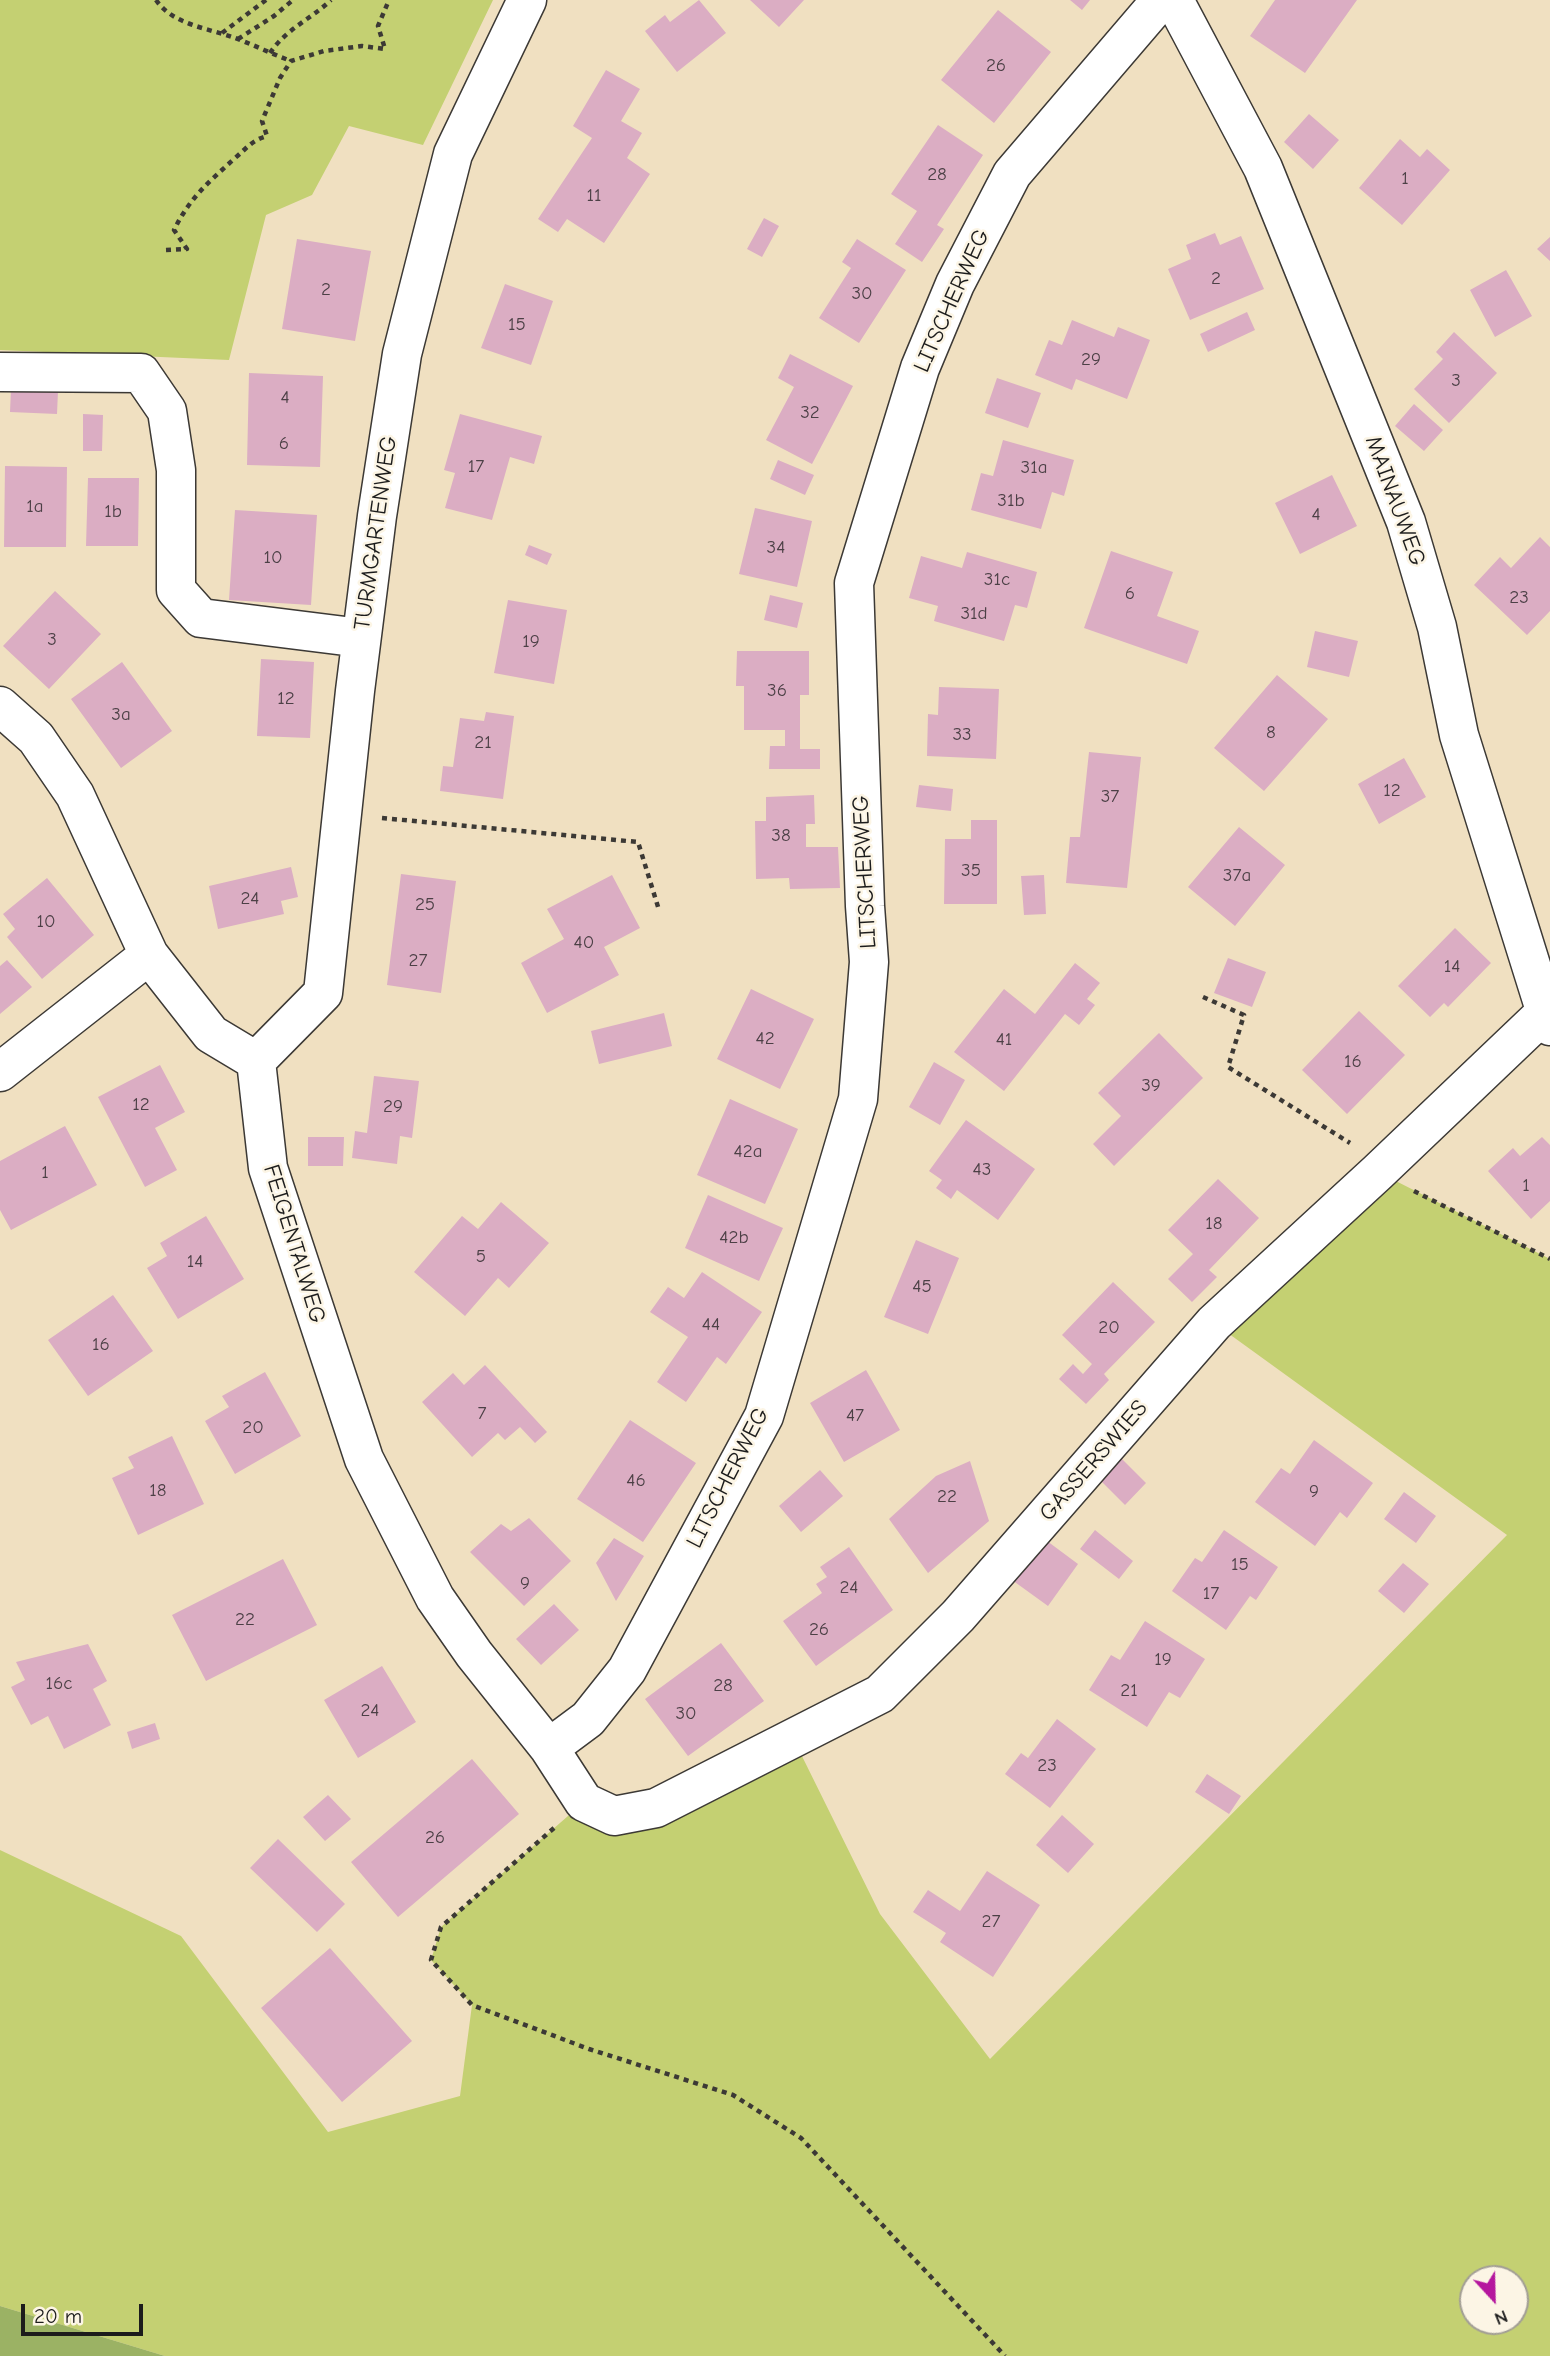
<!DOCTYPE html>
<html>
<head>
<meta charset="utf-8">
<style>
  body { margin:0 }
  #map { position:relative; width:1550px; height:2356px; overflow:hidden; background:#f0e0c1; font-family:"Comic Neue",sans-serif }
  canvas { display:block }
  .north { position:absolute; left:1459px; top:2265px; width:70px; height:70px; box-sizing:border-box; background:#fcf5e5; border:2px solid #a29e95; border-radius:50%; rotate:158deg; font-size:19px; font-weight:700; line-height:28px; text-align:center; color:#1c1c1c }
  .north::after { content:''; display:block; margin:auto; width:24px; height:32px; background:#b5179e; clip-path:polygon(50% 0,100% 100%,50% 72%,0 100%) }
  .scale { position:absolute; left:21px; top:2304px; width:122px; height:32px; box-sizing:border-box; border:4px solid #1c1c1c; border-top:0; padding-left:9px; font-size:21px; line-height:24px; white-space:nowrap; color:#1c1c1c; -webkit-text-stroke:5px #fcf5e5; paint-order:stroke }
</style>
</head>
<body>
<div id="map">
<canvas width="1550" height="2356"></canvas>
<div class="north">N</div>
<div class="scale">20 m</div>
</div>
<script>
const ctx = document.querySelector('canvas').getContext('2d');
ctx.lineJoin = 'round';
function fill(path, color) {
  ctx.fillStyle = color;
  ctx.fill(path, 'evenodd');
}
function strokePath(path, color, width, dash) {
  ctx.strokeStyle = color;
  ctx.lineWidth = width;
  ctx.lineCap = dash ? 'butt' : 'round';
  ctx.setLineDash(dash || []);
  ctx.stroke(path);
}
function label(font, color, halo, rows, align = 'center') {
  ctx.font = font + ' "Comic Neue",sans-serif';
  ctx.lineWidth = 5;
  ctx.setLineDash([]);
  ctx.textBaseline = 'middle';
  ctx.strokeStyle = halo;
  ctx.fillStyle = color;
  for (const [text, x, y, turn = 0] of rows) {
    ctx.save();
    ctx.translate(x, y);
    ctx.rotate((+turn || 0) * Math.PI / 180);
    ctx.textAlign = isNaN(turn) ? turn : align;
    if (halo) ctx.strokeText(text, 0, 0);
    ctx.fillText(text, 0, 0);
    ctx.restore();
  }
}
fill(new Path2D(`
  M0,0h493l-70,145 -74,-19 -37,69 -46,20 -37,145 -229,-10z
  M1378,1172l172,87v1097h-1385l-165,-50v-456l181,86 147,196 132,-36 12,-91 -41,-45 10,-33 143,-125 30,14 180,-76 86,174 110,145 517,-524 -293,-212zM1473,2279h42v42h-42z`), '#c4d072');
fill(new Path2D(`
  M0,2306l165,50h-165z`), '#9bb264');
fill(new Path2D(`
  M699,0l27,33 -49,39 -32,-41 20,-16 5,7z
  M750,0h54l-25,27z
  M1070,0h20l-8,10z
  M1275,0h82l-52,73 -55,-37z
  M998,10l53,42 -57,71 -53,-43z
  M606,70l34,19 -19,32 21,12 -15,25 23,16 -46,69 -37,-24 -9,13 -20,-13 54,-81 -19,-12z
  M1309,114l30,26 -26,29 -29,-27z
  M938,125l45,30 -46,70 7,4 -22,33 -27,-18 22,-33 -26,-17z
  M1400,139l20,18 7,-8 23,21 -48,55 -43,-37z
  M764,218l15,8 -17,31 -15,-8z
  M1215,233l5,12 21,-9 23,53 -74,31 -22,-51 23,-10 -5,-14z
  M1550,237v24l-13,-12z
  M297,239l74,12 -16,90 -73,-12z
  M857,239l49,31 -47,73 -40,-25 32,-50 -9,-6z
  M1506,270l26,46 -37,21 -25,-47z
  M505,284l48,17 -22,64 -50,-17z
  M1247,312l8,18 -47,22 -8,-18z
  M1072,320l42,17 4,-10 32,13 -23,59 -51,-20 -4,11 -37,-15 14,-35 13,5z
  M1454,332l43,41 -48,50 -35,-34 29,-30 -7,-7z
  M790,354l63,32 -41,78 -46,-24 28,-53 -16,-9z
  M249,373l74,3 -3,91 -73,-2z
  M997,378l44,15 -13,35 -43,-15z
  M11,389l47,2 -1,23 -47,-2z
  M1414,404l29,26 -19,21 -29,-25z
  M83,414l20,1 -1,36h-19z
  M460,414l82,22 -8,28 -24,-7 -18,63 -47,-12 10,-35 -11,-3z
  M1003,440l71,20 -10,36 -12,-4 -11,37 -70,-19 10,-37 12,3z
  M778,460l36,15 -9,20 -35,-16z
  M5,466l62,1 -1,80h-62z
  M1332,475l25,51 -57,28 -25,-51z
  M88,478h51l-1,68h-52z
  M755,508l57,13 -15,66 -58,-13z
  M235,510l82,5 -6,90 -82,-5z
  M1540,537l10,10v64l-23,24 -53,-50 26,-28 11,11z
  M529,545l23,9 -5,11 -22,-10z
  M1111,551l62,21 -16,44 42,15 -12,33 -103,-36z
  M967,552l70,20 -10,36 -12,-3 -11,36 -70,-20 4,-15 -29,-8 12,-42 41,12z
  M55,591l46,43 -52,55 -46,-43z
  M770,595l33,8 -6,25 -33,-8z
  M508,600l59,10 -13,74 -60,-11z
  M1315,631l43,10 -9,36 -42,-10z
  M737,651h72v44h-9v54h20v20h-51l1,-23h15v-16h-41v-44h-8z
  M261,659l53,3 -4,76 -53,-2z
  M122,662l50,69 -51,37 -50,-69z
  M1277,675l51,44 -64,72 -50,-43z
  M939,687l60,2 -3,70 -69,-3 1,-42 10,1z
  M486,712l28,4 -11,83 -63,-8 3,-25 10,1 7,-49 24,3z
  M1089,752l52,5 -14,131 -61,-5 4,-46h10z
  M1404,758l22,39 -47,27 -21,-40z
  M919,785l34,4 -2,22 -35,-4z
  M814,795l1,29h-9v23h32l2,41 -50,1 -1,-11 -33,1 -1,-58h11v-24z
  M971,820h26v84h-53l1,-65h26z
  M1239,827l46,38 -50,61 -47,-39z
  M291,867l7,30 -17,4 3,13 -66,15 -9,-43z
  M401,874l55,7 -15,112 -54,-8z
  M612,875l28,53 -36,19 15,28 -72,38 -26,-50 43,-24 -17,-30z
  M1044,875l2,39 -22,1 -3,-39z
  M47,878l47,57 -52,44 -35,-42 8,-8 -12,-15z
  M1455,928l36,35 -43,44 -4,-4 -14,14 -32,-31z
  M1228,958l38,14 -14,35 -38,-14z
  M7,960l25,27 -32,27v-48z
  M1075,963l25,20 -13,16 8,6 -16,20 -14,-11 -61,77 -50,-39 50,-63 31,25z
  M751,989l63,30 -34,70 -63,-30z
  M1359,1011l46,44 -58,59 -45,-44z
  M664,1013l8,33 -73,18 -8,-33z
  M1159,1033l44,45 -89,88 -21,-22 28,-28 -23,-23z
  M934,1062l31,18 -25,45 -31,-18z
  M160,1065l25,47 -30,16 22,42 -32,17 -47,-90z
  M374,1076l45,5 -7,57 -12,-2 -3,28 -45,-6 3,-27 12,2z
  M730,1099l68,30 -33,75 -68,-29z
  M966,1120l69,49 -37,51 -41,-30 -6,9 -15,-11 6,-8 -13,-9z
  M65,1126l32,59 -86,45 -11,-20v-49z
  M308,1137h36l-1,29h-35z
  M1542,1137l8,8v56l-19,18 -43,-48 25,-23 7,8z
  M1218,1179l41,39 -50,52 8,7 -25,25 -24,-23 25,-25 -25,-24z
  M708,1195l75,33 -24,53 -74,-33z
  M501,1202l48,41 -40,45 -11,-10 -33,38 -51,-44 48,-56 16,13z
  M206,1216l38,63 -66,40 -31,-51 20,-12 -7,-13z
  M916,1240l43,18 -31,76 -44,-17z
  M702,1272l60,40 -36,52 -9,-7 -31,45 -29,-20 31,-45 -38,-25 18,-25 16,11z
  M1113,1282l42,40 -51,52 5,6 -23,24 -27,-25 14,-15 10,10 9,-10 -30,-29z
  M113,1295l40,56 -65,45 -40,-56z
  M485,1365l62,67 -12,11 -15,-16 -15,13 -7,-7 -26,24 -50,-55 31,-29 11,12z
  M866,1370l34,60 -56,32 -34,-59z
  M265,1372l36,64 -66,38 -30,-53 24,-14 -7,-11z
  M630,1420l66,43 -53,79 -66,-43z
  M172,1436l32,68 -66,31 -26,-57 22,-10 -6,-11z
  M1314,1440l59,43 -26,35 -7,-6 -25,34 -60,-44 26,-34 9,6z
  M1119,1456l27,27 -21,22 -27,-27z
  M970,1461l19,60 -61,52 -39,-54 47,-43z
  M820,1470l23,26 -42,36 -22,-26z
  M1404,1492l32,24 -20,27 -32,-24z
  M529,1518l42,43 -47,45 -54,-54 31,-28 10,7z
  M1095,1530l38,31 -14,18 -39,-30z
  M1224,1530l54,37 -22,33 -6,-4 -24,34 -54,-39 23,-33 7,4z
  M614,1538l30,18 -28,45 -20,-38z
  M1043,1538l35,26 -30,42 -36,-26z
  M849,1547l44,63 -77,56 -33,-45 39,-28 -6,-9 11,-7 -7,-10z
  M283,1559l34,66 -111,56 -34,-66z
  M1403,1563l26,21 -25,29 -26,-22z
  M554,1604l25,26 -38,35 -25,-26z
  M1145,1621l60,38 -25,39 -11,-6 -22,35 -58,-37 22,-35 9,5z
  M721,1643l43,58 -76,55 -43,-57z
  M88,1644l19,37 -14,8 18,36 -47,24 -16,-33 -17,9 -20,-38 14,-7 -9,-18z
  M382,1666l34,56 -58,36 -34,-58z
  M1057,1719l39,30 -46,59 -45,-34 16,-21 7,5z
  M155,1723l5,16 -28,10 -5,-17z
  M472,1759l47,55 -121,103 -47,-55z
  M1207,1774l34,22 -12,18 -34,-22z
  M328,1795l23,24 -26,22 -22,-24z
  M1062,1815l32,29 -26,29 -32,-28z
  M278,1839l67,65 -28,28 -67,-64z
  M987,1871l53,34 -47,72 -53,-35 6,-9 -33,-21 15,-22 32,21z
  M330,1948l82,93 -70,61 -81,-94z`), '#dbadc3');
const minor = new Path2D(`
  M1174,0l89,168 143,354 31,105 22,108 91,291
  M0,372l141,1 26,38 9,59v120l25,28 160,20
  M0,706l36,32 39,57 74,160 62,79 45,27 12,107 96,291 71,139 39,56 75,94 35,54 30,14 42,-8 224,-114 78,-78 256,-293 164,-151 172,-164
  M256,1061l67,-68 32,-302 22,-175 25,-162 51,-200 74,-154
  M0,1072l149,-117
  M549,1748l39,-29 39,-49 137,-254 94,-317 11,-137 -4,-56 -11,-323 66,-215 35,-84 57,-110 149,-174`);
strokePath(minor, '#3c3935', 41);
strokePath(new Path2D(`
  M156,0c17,25 52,28 79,38 19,7 37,16 56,23
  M222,33l44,-33
  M238,39l36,-23 19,-16
  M270,53c16,-24 41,-34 61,-53
  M166,250l21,-1 -13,-19c17,-34 34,-47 61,-72 12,-10 17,-18 32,-22l-5,-15 18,-43 11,-17 33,-10 38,-5 23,3 -7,-23 11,-26
  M382,818l256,24 21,68
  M1203,997l41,18 -16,52 122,76
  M1414,1191l136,68
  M554,1828l-113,99 -10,33 41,45 117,44 144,46 68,43 204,218`), '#3c3935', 4.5, [5, 5]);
strokePath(minor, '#fff', 38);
label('19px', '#4c4046', null, [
  ["26",996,66],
  ["28",937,175],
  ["1",1405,179],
  ["11",594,196],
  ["2",1216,279],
  ["2",326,290],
  ["30",862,294],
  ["15",517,325],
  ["29",1091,360],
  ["3",1456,381],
  ["4",285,398],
  ["32",810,413],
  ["6",284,444],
  ["17",476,467],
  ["31a",1034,468],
  ["31b",1011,501],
  ["1a",35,507],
  ["1b",113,512],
  ["4",1316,515],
  ["34",776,548],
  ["10",273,558],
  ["31c",997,580],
  ["6",1130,594],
  ["23",1519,598],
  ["31d",974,614],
  ["3",52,640],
  ["19",531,642],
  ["36",777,691],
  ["12",286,699],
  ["3a",121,715],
  ["8",1271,733],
  ["33",962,735],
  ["21",483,743],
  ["12",1392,791],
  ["37",1110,797],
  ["38",781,836],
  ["35",971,871],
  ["37a",1237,876],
  ["24",250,899],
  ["25",425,905],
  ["10",46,922],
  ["40",584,943],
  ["27",418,961],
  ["14",1452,967],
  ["42",765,1039],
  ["41",1004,1040],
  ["16",1353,1062],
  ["39",1151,1086],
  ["12",141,1105],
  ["29",393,1107],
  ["42a",748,1152],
  ["43",982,1170],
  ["1",45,1173],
  ["1",1526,1186],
  ["18",1214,1224],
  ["42b",734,1238],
  ["5",481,1257],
  ["14",195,1262],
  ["45",922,1287],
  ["44",711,1325],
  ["20",1109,1328],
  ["16",101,1345],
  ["7",482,1414],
  ["47",855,1416],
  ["20",253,1428],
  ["46",636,1481],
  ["18",158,1491],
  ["9",1314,1492],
  ["22",947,1497],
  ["15",1240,1565],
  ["9",525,1584],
  ["24",849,1588],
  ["17",1211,1594],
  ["22",245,1620],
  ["26",819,1630],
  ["19",1163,1660],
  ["16c",59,1684],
  ["28",723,1686],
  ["21",1129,1691],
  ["24",370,1711],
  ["30",686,1714],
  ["23",1047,1766],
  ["26",435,1838],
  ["27",991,1922]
]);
label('23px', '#1c1c1c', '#fcf5e5', [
  ["LITSCHERWEG",952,301,-66],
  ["MAINAUWEG",1395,501,70],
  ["TURMGARTENWEG",376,533,-82],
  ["LITSCHERWEG",865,872,-93],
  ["FEIGENTALWEG",294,1244,73],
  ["GASSERSWIES",1094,1461,-49],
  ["LITSCHERWEG",728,1478,-63]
]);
</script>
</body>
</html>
